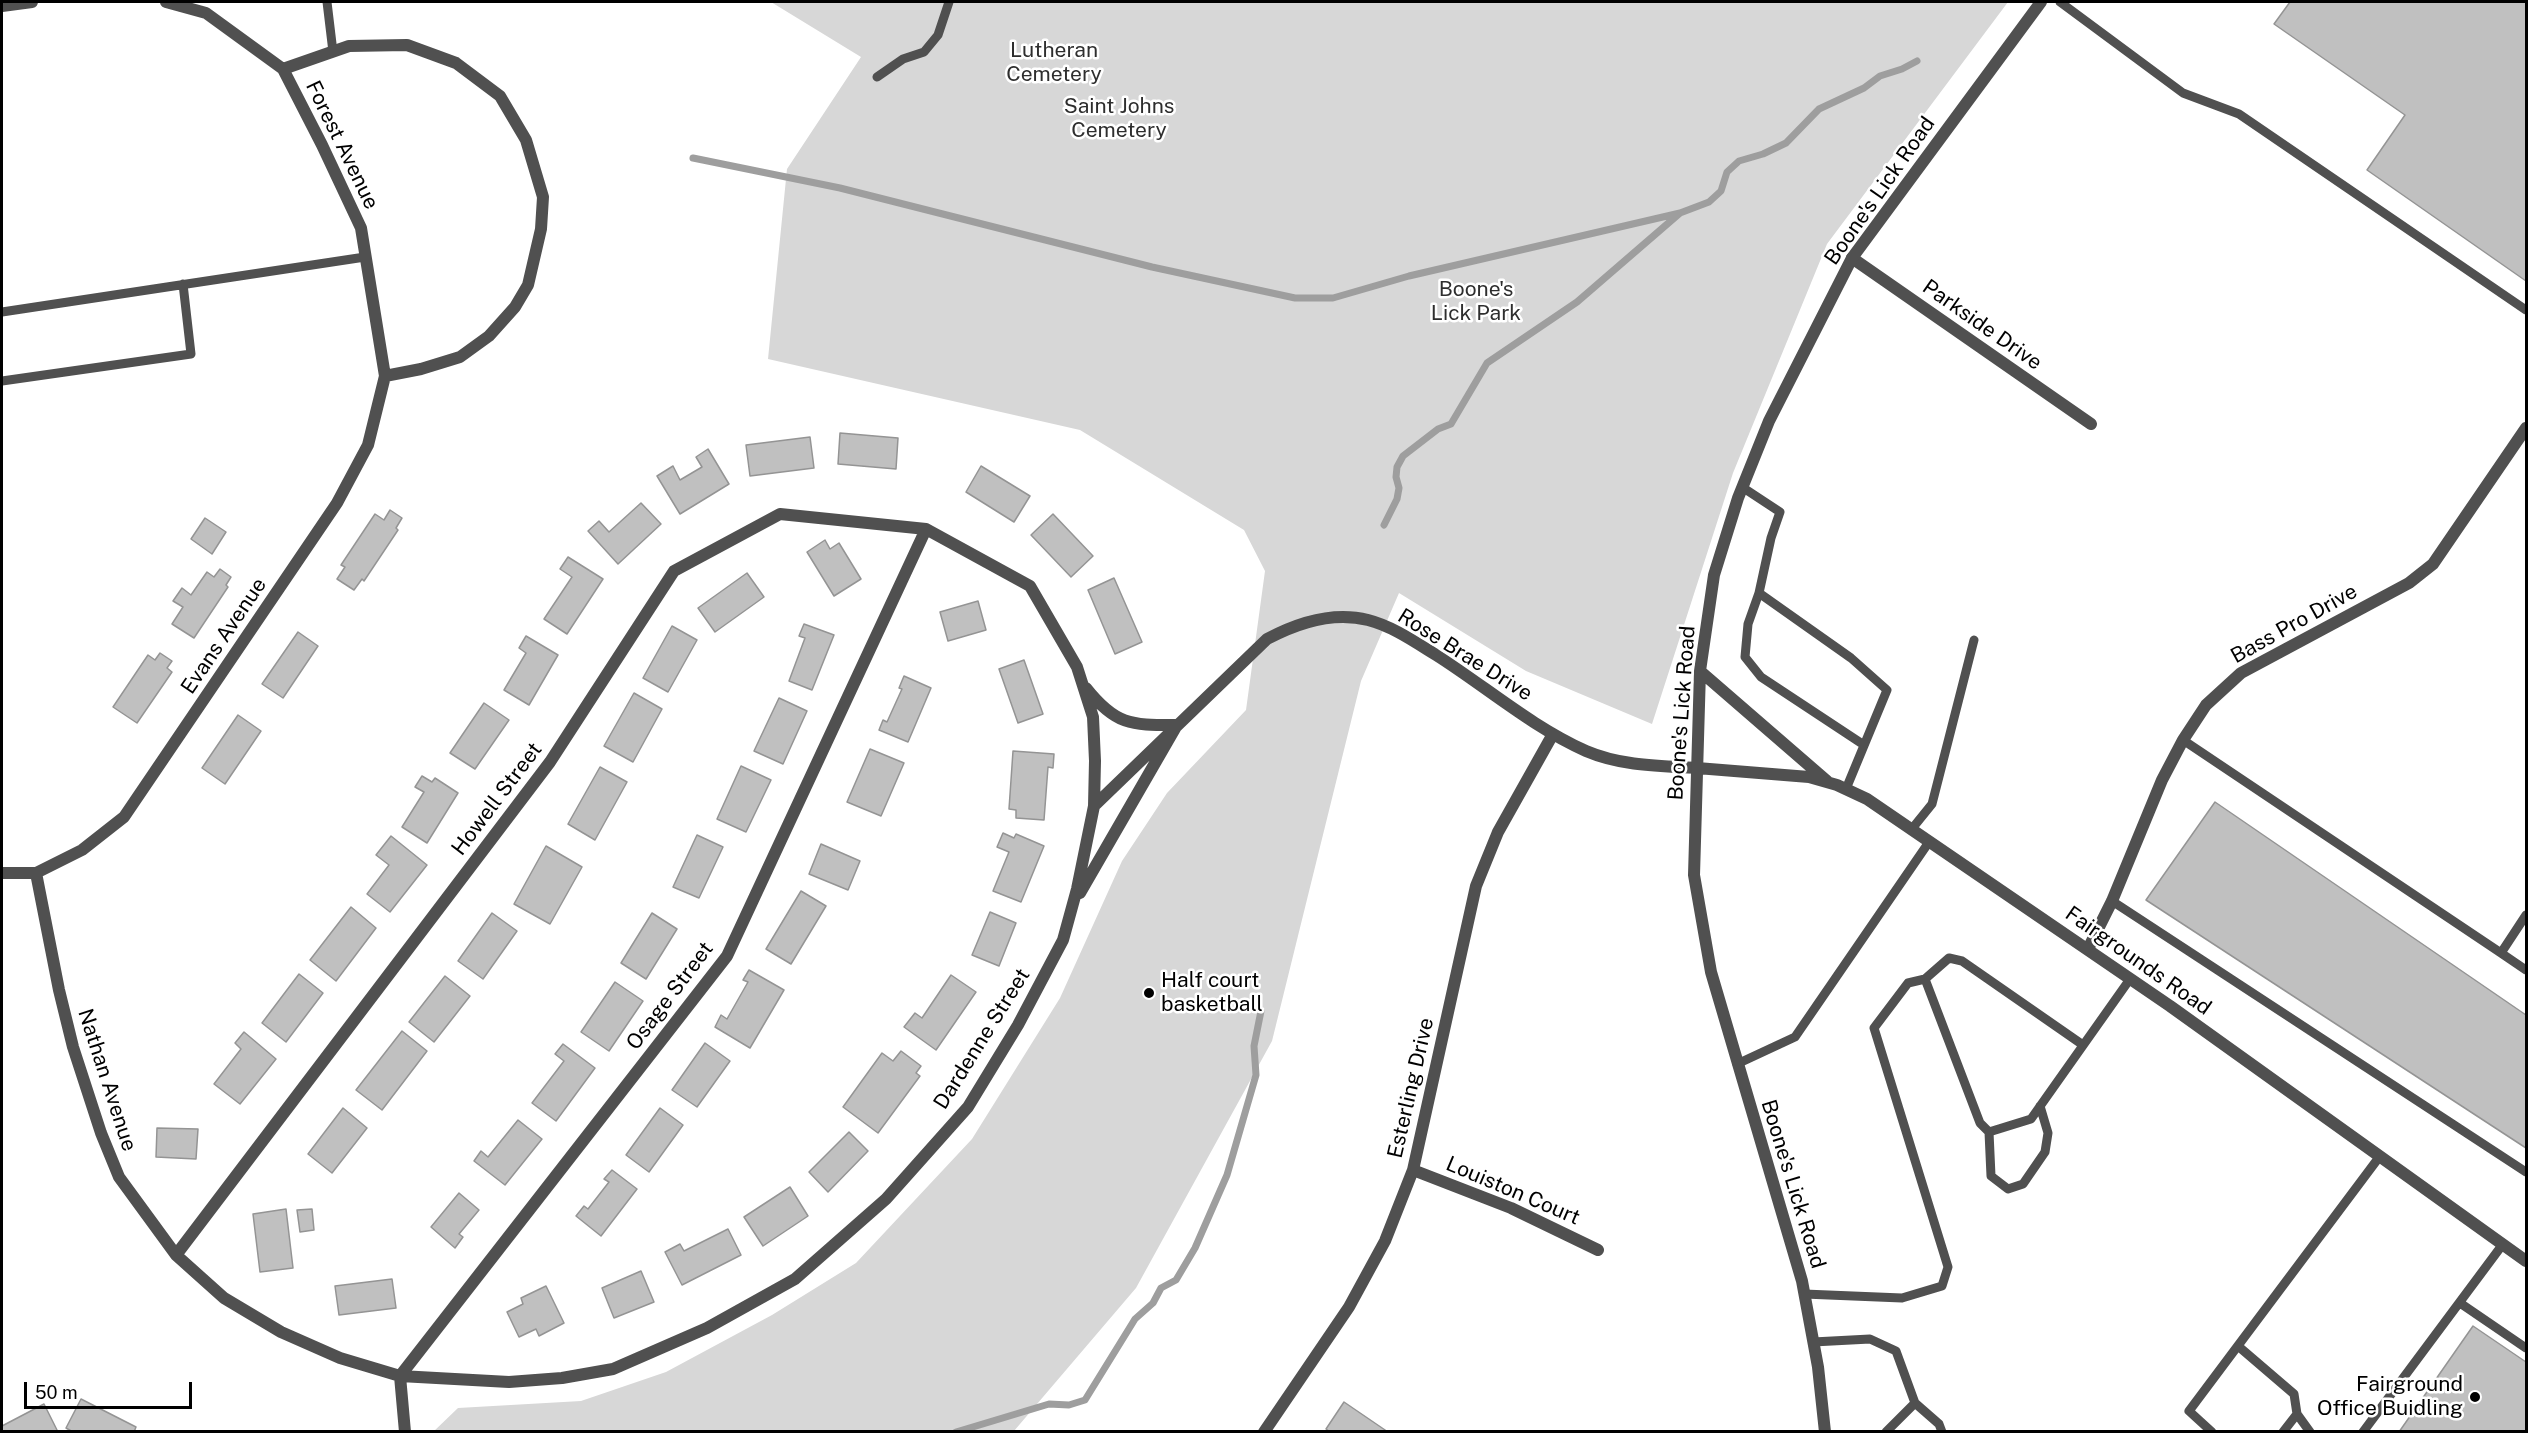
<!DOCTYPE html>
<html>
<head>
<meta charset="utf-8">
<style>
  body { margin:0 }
  #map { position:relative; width:2528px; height:1433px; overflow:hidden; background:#fff; font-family:"Public Sans",sans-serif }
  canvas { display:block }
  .frame { position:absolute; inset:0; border:3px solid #000; pointer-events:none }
  .scale { position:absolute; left:24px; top:1382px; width:168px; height:27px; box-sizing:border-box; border:3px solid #000; border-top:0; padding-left:8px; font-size:18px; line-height:21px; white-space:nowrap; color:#000; -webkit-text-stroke:4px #fff; paint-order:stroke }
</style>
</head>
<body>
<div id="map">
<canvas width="2528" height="1433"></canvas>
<div class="frame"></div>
<div class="scale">50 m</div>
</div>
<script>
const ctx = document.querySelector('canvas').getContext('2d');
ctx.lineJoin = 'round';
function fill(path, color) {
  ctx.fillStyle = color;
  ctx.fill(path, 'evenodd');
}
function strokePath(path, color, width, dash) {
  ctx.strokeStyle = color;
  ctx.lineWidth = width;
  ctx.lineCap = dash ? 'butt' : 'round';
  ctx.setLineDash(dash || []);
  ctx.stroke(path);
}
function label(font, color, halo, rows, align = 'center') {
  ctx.font = font + ' "Public Sans",sans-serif';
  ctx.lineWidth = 5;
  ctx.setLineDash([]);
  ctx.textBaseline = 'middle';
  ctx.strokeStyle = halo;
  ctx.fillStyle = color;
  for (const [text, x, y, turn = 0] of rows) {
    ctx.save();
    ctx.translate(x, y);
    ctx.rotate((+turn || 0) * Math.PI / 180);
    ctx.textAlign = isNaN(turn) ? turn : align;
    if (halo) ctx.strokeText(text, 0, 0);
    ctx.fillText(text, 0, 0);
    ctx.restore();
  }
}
fill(new Path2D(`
  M771,2h1237l-181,242 -94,229 -81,251 -126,-53 -127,-78 -38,88 -89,360 -136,247 -122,143 -581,1 25,-24 123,-7 85,-29 106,-57 84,-52 116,-124 88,-141 62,-137 45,-68 79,-83 19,-139 -21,-41 -164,-100 -312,-71 19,-190 74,-112z`), '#d7d7d7');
strokePath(new Path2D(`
  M693,158l147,30 312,79 143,31h38l76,-22 271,-63
  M1384,525l13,-26 2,-11 -3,-11 1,-10 6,-11 35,-27 13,-5 36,-61 90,-61 103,-89 29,-11 12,-11 6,-19 12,-11 24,-7 23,-11 33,-34 45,-21 16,-12 22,-7 15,-8
  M956,1432l93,-28 20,1 16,-5 50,-81 18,-16 8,-15 15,-8 19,-32 32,-73 29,-100 -2,-29 7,-35`), '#9e9e9e', 7);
const building = new Path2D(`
  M2290,2h236v279l-159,-111 38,-55 -131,-91z
  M840,433l58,5 -2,31 -58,-5z
  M810,437l4,31 -64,8 -4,-31z
  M708,449l21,35 -49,30 -23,-38 16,-10 7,14 22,-13 -6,-10z
  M981,466l49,30 -16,26 -48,-30z
  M641,503l20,21 -43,40 -30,-33 11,-10 10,11z
  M390,510l12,8 -6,10 2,2 -34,51 -2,-2 -8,11 -17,-11 8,-12 -4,-2 34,-51 9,6z
  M1053,514l40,42 -22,21 -40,-42z
  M205,518l21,14 -14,22 -21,-15z
  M825,540l5,9 9,-6 22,36 -27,17 -27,-44z
  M568,557l35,22 -36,55 -23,-15 28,-42 -12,-8z
  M220,569l11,8 -5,8 2,2 -34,51 -22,-14 11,-17 -10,-6 9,-13 9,7 16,-23 7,5z
  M747,573l17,24 -49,35 -17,-24z
  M1114,578l28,64 -27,12 -27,-64z
  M978,601l8,29 -38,11 -8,-29z
  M804,624l30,11 -22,55 -23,-9 16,-43 -6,-2z
  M672,626l25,14 -29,52 -25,-14z
  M298,632l20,14 -35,52 -21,-14z
  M526,636l32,19 -29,50 -25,-15 22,-37 -7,-5z
  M160,653l12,8 -5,7 5,4 -35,51 -24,-16 35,-52 7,5z
  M1024,660l19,54 -25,9 -19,-54z
  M904,676l27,12 -23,54 -29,-12 4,-10 4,2 15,-33 -3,-1z
  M634,693l28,16 -29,53 -29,-16z
  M779,698l28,13 -24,53 -29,-13z
  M484,703l25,17 -34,49 -25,-16z
  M238,715l23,16 -36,53 -23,-16z
  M870,749l34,14 -23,53 -34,-14z
  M1013,751l41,3 -1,14 -5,-1 -4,53 -28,-2v-8l-7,-1z
  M741,766l30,14 -25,52 -29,-13z
  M600,767l27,15 -32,58 -27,-16z
  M422,776l10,6 3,-4 23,15 -31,50 -25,-16 22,-35 -9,-5z
  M2215,802l311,213v133l-380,-248z
  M1003,833l11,5 2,-4 28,12 -23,56 -28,-11 16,-39 -12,-5z
  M697,835l26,12 -24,51 -26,-11z
  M391,836l36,29 -37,47 -23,-18 22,-29 -13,-10z
  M821,844l39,17 -12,29 -39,-16z
  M546,846l36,21 -32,57 -36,-20z
  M801,891l25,15 -35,58 -25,-15z
  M351,907l25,21 -40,53 -26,-21z
  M990,912l26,11 -17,43 -27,-11z
  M492,913l25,18 -34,48 -25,-18z
  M652,913l25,16 -31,50 -25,-16z
  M749,970l35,20 -34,58 -35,-21 6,-12 6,4 21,-37 -5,-2z
  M299,974l24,19 -37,49 -24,-19z
  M951,975l25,17 -40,58 -32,-23 11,-14 7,5z
  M445,976l25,20 -36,46 -25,-20z
  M615,982l28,19 -34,50 -28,-19z
  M402,1031l25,20 -45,59 -26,-20z
  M244,1032l32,27 -36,45 -26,-20 27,-35 -6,-6z
  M705,1043l25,18 -33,46 -25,-17z
  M563,1044l32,24 -39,53 -24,-18 32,-42 -9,-7z
  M901,1051l20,15 -5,7 4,3 -42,57 -35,-26 39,-54 11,8z
  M343,1108l24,20 -35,45 -24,-19z
  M660,1108l23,17 -34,47 -23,-17z
  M518,1120l24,19 -37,46 -31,-24 7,-10 7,6z
  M157,1128l41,1 -2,30 -40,-2z
  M849,1132l19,19 -40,41 -19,-20z
  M612,1170l25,19 -36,47 -25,-20 8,-10 4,3 21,-27 -5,-3z
  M790,1187l18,29 -45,30 -19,-29z
  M459,1193l20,17 -20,24 4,3 -8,11 -24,-21z
  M286,1209l7,59 -33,4 -7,-58z
  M312,1209l2,21 -14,2 -3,-22z
  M728,1229l13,26 -59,30 -17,-33 15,-8 4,7z
  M641,1271l13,31 -40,16 -12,-30z
  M392,1279l4,29 -57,7 -4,-29z
  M546,1286l18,37 -25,13 -3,-7 -17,8 -12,-25 16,-8 -2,-6z
  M2473,1326l53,36v70h-127z
  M81,1399l55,28 -2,5h-61l-7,-4z
  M1344,1402l44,30h-58l-4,-3z
  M44,1404l14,28h-56v-6z`);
fill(building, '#c0c0c0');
strokePath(building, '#949494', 1.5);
strokePath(new Path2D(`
  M327,2l6,50
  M2060,2l123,91 56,21 287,196
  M877,77l26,-18 21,-7 14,-17 11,-33
  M2,312l363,-55
  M2,381l189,-27 -8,-70
  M1742,487l38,25 -9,26 -12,55 92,65 36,32 -41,99
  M1759,593l-11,31 -3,33 16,20 103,68
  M2183,740l318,213 25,-38
  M1911,830l21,-26 42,-164
  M2112,901l414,271
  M2501,953l25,17
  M1925,979l24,-21 13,3 121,84
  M1737,1064l58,-27 134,-195
  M1989,1132l42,-13 99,-140
  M1804,1294l98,4 40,-12 6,-19 -74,-239 34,-45 17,-4 55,144 9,9 2,44 17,13 15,-5 22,-32 3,-19 -8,-27
  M2460,1303l66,45
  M1813,1342l57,-3 26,12 19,52
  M2238,1346l56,48 3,20
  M1886,1432l29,-29 24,21 3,8
  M2212,1432l-23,-21 191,-255
  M2283,1432l14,-18 13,18
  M2363,1432l140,-188`), '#505050', 9);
strokePath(new Path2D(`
  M2,6l30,-4
  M283,69l66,-23 58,-1 49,18 44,33 26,44 17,57 -2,32 -13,56 -13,22 -26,29 -29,21 -39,12 -36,7
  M1852,258l239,166
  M1094,806l173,-167c30,-16 66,-28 101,-19 24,6 47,22 68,35 49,31 96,72 150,96 35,15 73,15 111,17
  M2,873h34l46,-23 42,-33 213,-314 31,-58 17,-69 -24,-148 -39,-83 -39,-76 -77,-56 -40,-11
  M36,873l23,117 14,57 28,86 18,44 57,78 48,43 57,34 59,26 60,18 109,6 53,-4 51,-9 94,-41 88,-49 91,-80 82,-92 50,-82 45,-85 14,-51 17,-83 1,-45 -2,-44 -16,-50 -47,-81 -104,-57 -146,-15 -106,57 -124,191 -374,493
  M1080,893l97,-168c-45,0 -61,1 -91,-37
  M2088,949l24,-48 50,-121 21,-40 23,-35 35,-32 168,-90 24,-19 93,-136
  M1413,1170l98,38 87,42
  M400,1376l327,-420 199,-427
  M400,1376l5,56
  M1264,1432l85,-125 36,-66 28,-71 63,-284 22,-54 55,-98`), '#505050', 12);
strokePath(new Path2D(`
  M1700,671l127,110
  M1697,768l112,9 28,8 30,14 303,207 356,255
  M1825,1432l-7,-65 -16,-86 -91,-309 -17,-97 6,-204 14,-96 24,-77 31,-77 83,-163 189,-256`), '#505050', 12);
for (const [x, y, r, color] of [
  [1149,993,6,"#000"],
  [2475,1397,6,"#000"]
]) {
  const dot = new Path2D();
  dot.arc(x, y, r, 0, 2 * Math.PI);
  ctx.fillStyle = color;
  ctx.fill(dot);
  strokePath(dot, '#fff', 2);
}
label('21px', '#2e2e2e', '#fff', [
  ["Lutheran",1054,51],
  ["Cemetery",1054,75],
  ["Saint Johns",1119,107],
  ["Cemetery",1119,131],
  ["Boone's",1476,290],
  ["Lick Park",1476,314]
]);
label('21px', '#000', '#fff', [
  ["Forest Avenue",342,145,64],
  ["Boone's Lick Road",1880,191,-55],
  ["Parkside Drive",1982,325,35],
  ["Bass Pro Drive",2294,624,-29],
  ["Evans Avenue",224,636,-56],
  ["Rose Brae Drive",1465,655,32],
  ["Boone's Lick Road",1682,713,-86],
  ["Howell Street",497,799,-53],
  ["Fairgrounds Road",2138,961,35],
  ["Osage Street",670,996,-53],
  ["Dardenne Street",982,1039,-58],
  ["Nathan Avenue",107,1080,72],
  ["Esterling Drive",1411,1088,-77],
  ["Boone's Lick Road",1793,1184,73],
  ["Louiston Court",1513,1191,23]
]);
label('21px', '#000', '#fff', [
  ["Half court",1161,981],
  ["basketball",1161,1005],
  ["Fairground",2463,1385,"right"],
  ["Office Buidling",2463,1409,"right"]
], 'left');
</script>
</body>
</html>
